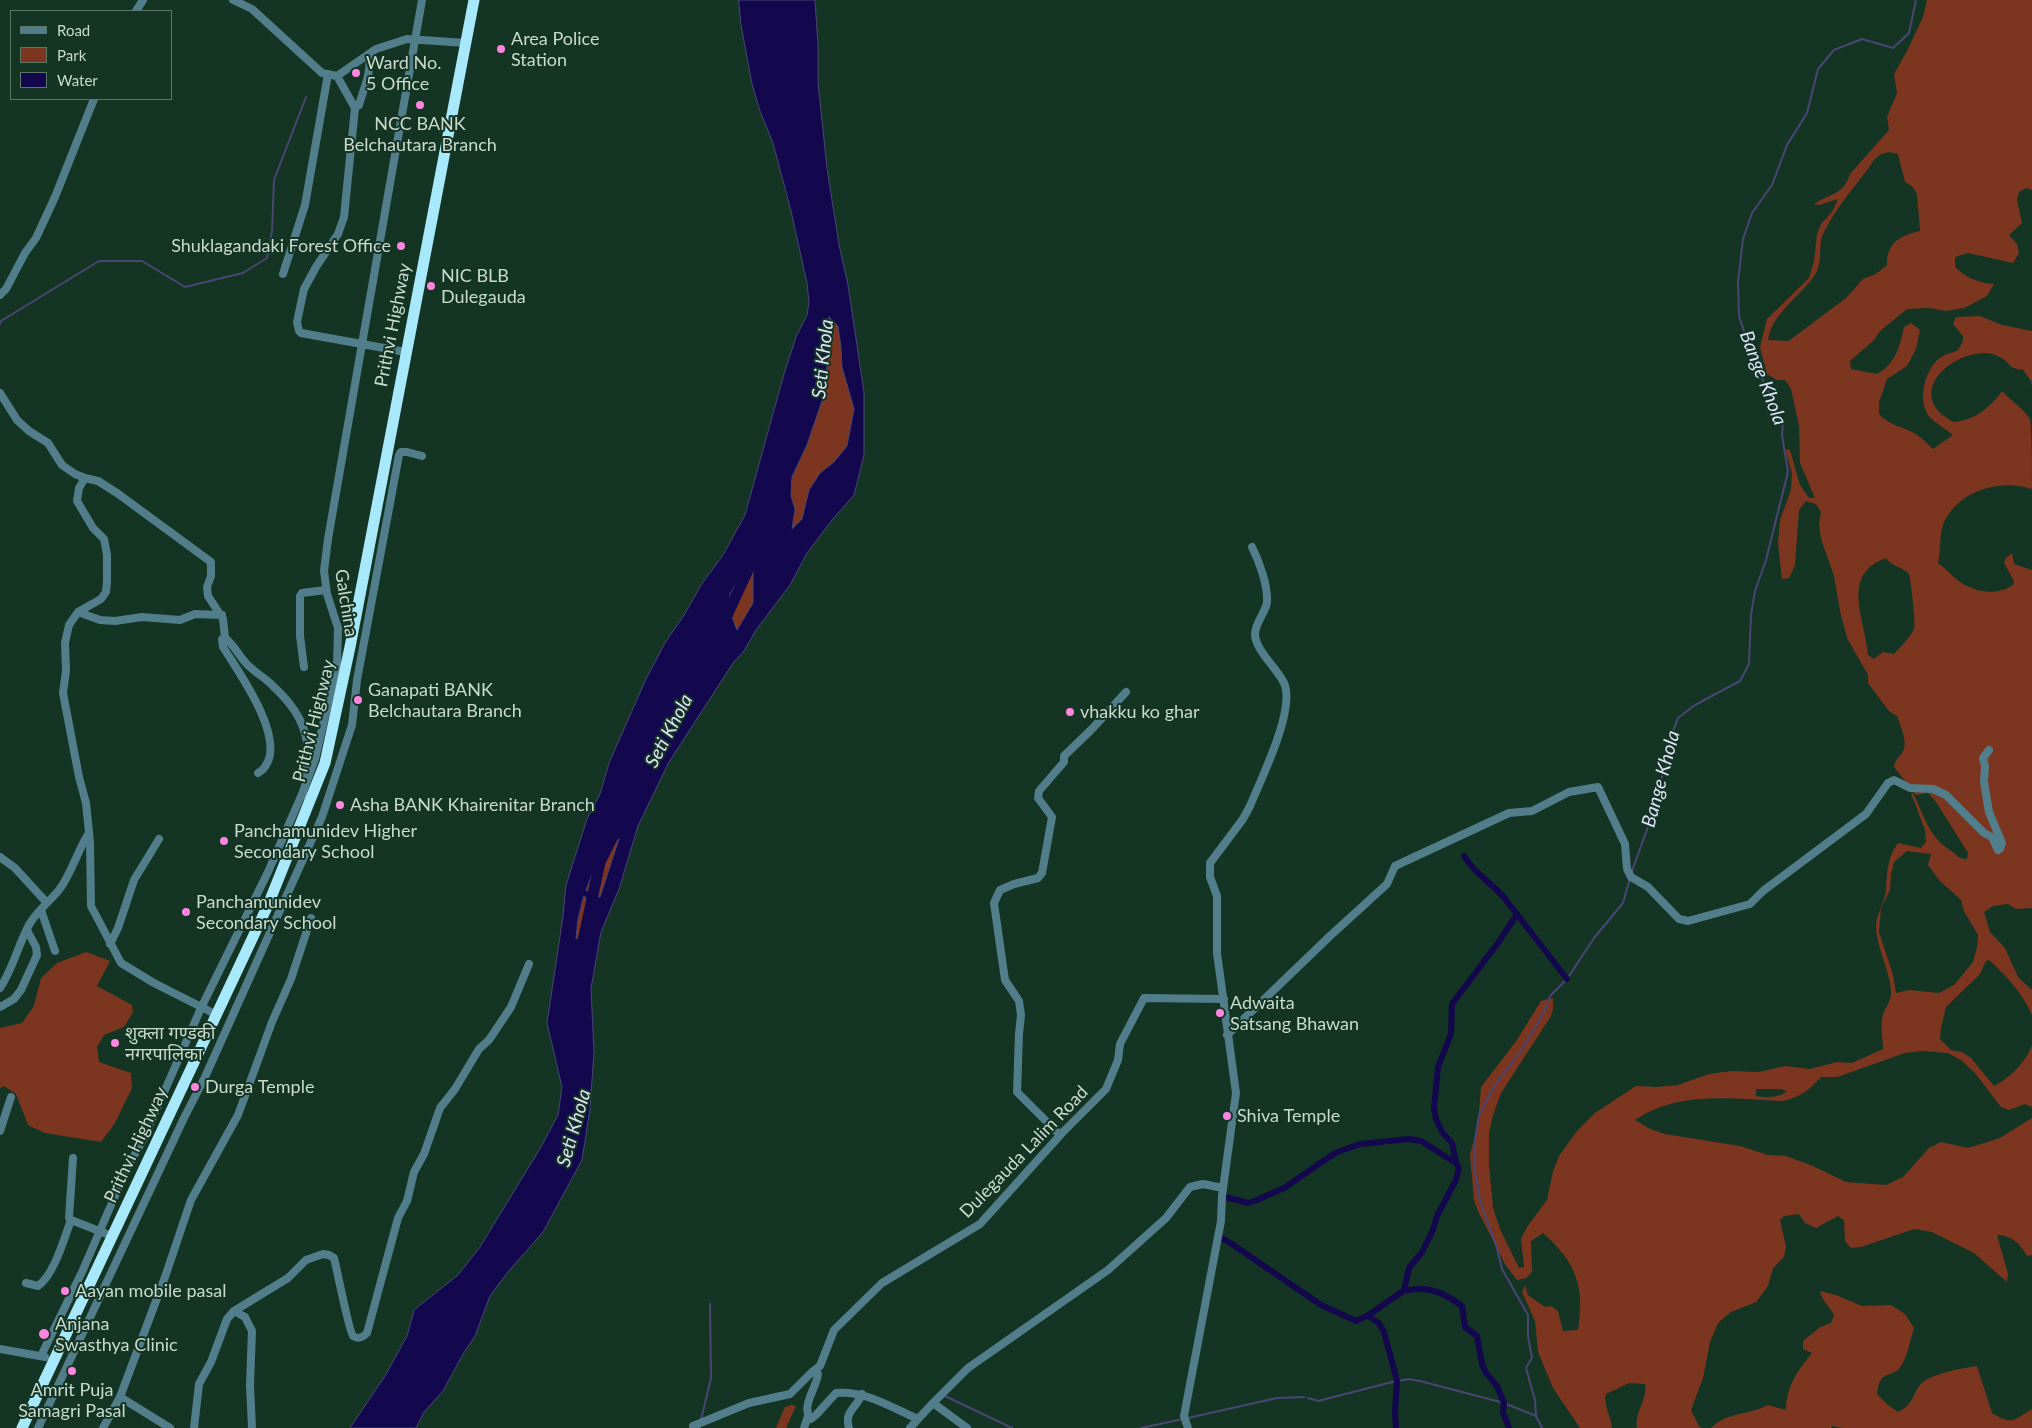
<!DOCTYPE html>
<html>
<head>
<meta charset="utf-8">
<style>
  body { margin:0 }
  #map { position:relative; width:2032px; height:1428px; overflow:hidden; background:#143524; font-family:Lato,sans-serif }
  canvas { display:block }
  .legend { position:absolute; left:10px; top:10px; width:162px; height:90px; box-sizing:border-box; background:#143524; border:1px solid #5c7768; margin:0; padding:6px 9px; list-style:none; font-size:15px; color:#c8dace }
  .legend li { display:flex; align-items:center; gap:10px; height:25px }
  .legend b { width:25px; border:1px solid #5c7768 }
</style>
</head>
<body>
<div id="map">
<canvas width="2032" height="1428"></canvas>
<ul class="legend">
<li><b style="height:6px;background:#527e8b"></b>Road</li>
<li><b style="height:14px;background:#7c3620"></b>Park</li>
<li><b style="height:14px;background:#13074d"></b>Water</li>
</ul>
</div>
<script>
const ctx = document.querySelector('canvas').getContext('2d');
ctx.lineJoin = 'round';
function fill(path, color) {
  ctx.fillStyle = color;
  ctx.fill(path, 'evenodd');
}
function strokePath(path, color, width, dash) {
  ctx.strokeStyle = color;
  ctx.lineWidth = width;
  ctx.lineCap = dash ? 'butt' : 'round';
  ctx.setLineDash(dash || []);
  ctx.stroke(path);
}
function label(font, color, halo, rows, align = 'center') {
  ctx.font = font + ' Lato,"Noto Sans Devanagari",sans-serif';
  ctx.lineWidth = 4;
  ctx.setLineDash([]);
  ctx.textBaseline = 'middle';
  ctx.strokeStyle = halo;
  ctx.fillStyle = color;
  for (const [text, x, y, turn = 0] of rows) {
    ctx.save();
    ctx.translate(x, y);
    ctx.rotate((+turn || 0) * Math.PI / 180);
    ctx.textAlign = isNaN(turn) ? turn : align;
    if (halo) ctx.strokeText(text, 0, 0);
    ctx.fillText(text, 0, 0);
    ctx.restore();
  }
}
fill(new Path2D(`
  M1927,0h105v190l-6,-2 -7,4 -2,8 5,23 -13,12 8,9 2,9 -6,10 -45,-10 -13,4v10c11,11 24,16 39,17l-7,12 -23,12 -18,3 -17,-3 -22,1 -27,22 -6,9 -24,21 1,8 26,5c18,-10 23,-27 27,-47l7,-4 9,7 -4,19 -9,17 -20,13 -8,23v12c11,11 18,11 31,17 9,4 16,11 23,18l20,-14c-6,-5 -13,-9 -19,-14 -20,-14 -10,-55 9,-65 5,-3 10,-3 15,-6l5,-9v-5l-10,-12 3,-7 24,-1 22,9 30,6v57l-1,-7 -8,-11c-3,-1 -9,-1 -11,-3 -1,0 -5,-5 -5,-5 -5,-5 -15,-9 -21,-9 -41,0 -81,45 -32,69 21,-2 36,-14 48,-31 9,10 21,17 28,28 2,10 2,56 2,70 -32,-11 -76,2 -89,36 -4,12 -2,26 -5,38 7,5 11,10 17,15 15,14 42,19 58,7l1,-4 -10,-18 2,-5 6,-5 2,11 18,6v338l-16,1 -8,-5 -15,2 -9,6 6,20 15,16 13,29 14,13v25c-9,-21 -26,-40 -43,-55l-3,1 -6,13 -34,33 -5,21 -1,11 11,11 11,2 9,6 23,28c16,-8 32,-24 38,-41v62l-7,-3 -16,6 -8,-3 -26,-34 -14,-13 -13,-7 -26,-2 -17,2 -68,24h-16c-13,14 -20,20 -39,24 -50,-2 -103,-11 -147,19l15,9 15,5 75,12 28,9 18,1 27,10 33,16 40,3 17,-8 26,-29 12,-6 27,6 10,-3 22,-7 32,-20v137l-5,1c-7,-13 -16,-21 -30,-21l11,39 -1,8 -33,-29 -42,-21 -18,-3 -53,18 -10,1 -6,-7 -1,-21 -6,-4 -22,12 -11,-5 -6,-9 -15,2 -4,4 6,27 -2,10 -11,11 -5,18 -12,16 -25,10 -13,11 -8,19 -7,36 -12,32 8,16 3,2h-65c-3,-16 11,-28 8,-44l-16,-1 -23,11c-3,11 5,22 6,34h-32l-27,-40 -15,-36 -3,-31 -13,-29 3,-7 3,10 17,12 6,-1 7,5 5,20 15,-1c7,-44 -2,-68 -35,-97l-12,8 1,31 -6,6 -9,2 -12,-16 -27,-53 -4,-11 -4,-45 8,-31 3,-37 36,-47 24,-39 12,-3v11l-2,7 -50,77 -8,22 -4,18v32l4,43 7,21 19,39 5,-1 -3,-28 6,-12 20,-27 6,-29 6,-15 18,-25 18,-18 41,-27 21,1 21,-2 31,-11 22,-3 28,1 26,-6 25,3 27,-7 15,1 31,-14c0,-11 -3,-24 0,-34 3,-10 9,-14 8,-25 -2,-22 -14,-41 -15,-63 0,-14 9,-24 10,-37 1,-16 1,-33 12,-47l23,5 5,-6 -1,-12 -14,-37h2c11,22 15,43 37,57 7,5 8,9 17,9l1,-6 -3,-5 -29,-46 -8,-9 -12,2 -22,-28c1,-8 7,-11 10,-18 3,-9 -4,-24 -7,-33l-8,-5 -21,-28v-8l-21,-37 -7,-27 -6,-35 -13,-37 -2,-16 2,-11 -5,-8 -10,-3 -7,9 -4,55 -6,13 -7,1 -4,-36 2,-23 11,-30 1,-17 -7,-24 5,1 10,35 9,13h6l-15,-35 -1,-37 -8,-37 -6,-9h-8l-10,-6 -7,-27 7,-28 42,-41 5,-17 3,-27 4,-10 11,-12 6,-13 -19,6 -5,-1c16,-11 29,-8 36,-30l39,-44 -2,-13 10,-24 -3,-19 13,-23 16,-34zM1889,152l9,2 7,28 7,4 5,8 3,37c-19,4 -34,12 -33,34l-11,9 -13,5 -17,19 -52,39 -6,4 -20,-1c4,-27 32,-43 46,-64 10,-14 3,-30 10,-44 13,-27 34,-48 50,-72l7,-6zM1886,558c6,9 16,8 23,16 2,8 7,50 5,55 -5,10 -13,17 -20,25l-11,-2 -9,7 -6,-4c-2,-35 -29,-80 18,-97zM1907,851l24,3 -3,11 11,15 22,20 3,11 14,24 -1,12 -4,15 -19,23 -15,8 -30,-3 -13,3 -3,-18 -14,-43 2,-24 9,-18 1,-16 3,-12zM1756,1089h25l6,2c-8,7 -21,7 -31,5z
  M828,315l10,11 3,21 1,20 12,42 -7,37 -13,16 -14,12 -11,16 -7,29 -11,11 4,-21 -4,-13v-19l16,-32 19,-56 4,-67z
  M753,555v48l-16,27c-14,-37 -2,-43 16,-75z
  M619,838l-19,60 -6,-2 -8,-6 17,-38z
  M584,896l9,9 -1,14 -8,17 -8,3 2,-20z
  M86,952l24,9 -13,25 35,19 1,7 -9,15 -20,8 -7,12 2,15 32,11 1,15 -17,35 -14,19 -56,-9 -17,-8 -12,-31 -12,-8 -4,2v-60l22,-5 12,-17 7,-28 16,-15z
  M1820,1291l16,4 26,11 29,-1 14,9 9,14c-4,12 -6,27 -13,38 -9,14 -21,1 -24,28l11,11 10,7c16,-8 13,-15 22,-27 9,-11 43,-17 57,-19l15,47c20,12 21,8 40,-4v19h-189l-11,-2 -1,2h-120c15,-16 39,-13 57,-23l18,5c0,-23 12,-40 26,-57l-9,-4v-8l17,-14 11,-4 3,-8c-4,-8 -12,-14 -14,-24z
  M791,1405l5,1 -10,22h-10l9,-21z`), '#7c3620');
const water = new Path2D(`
  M739,0h76l3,45v38l9,85 12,77 9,40 16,107v63l-10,40 -22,25 -25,33 -17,32 -34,45 -12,21 -11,12 -64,99 -31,64 -19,63 -18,43 -10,56 3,64 -4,57 -8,51 -39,72 -36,41 -17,23 -15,40 -12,18 -20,37 -19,21 -8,16h-66l35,-52 22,-40 7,-26 44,-35 22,-28 61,-100 17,-32 4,-28 -15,-64 16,-107 3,-31 21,-66 13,-25 9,-31 37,-84 19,-36 21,-31 15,-27 22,-30 22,-40 39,-141 12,-37 11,-22 2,-13 -2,-19 -16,-72 -18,-68 -13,-32 -8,-27 -11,-59zM829,317l9,9 3,21 1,20 12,42 -7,37 -13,16 -14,11 -11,17 -7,29 -10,10 3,-20 -4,-13 1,-19 15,-32 19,-56zM753,557v46l-16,27 -7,-18v-18zM619,839l-19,58 -6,-1 -8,-6c7,-19 16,-40 33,-51zM584,896l9,9 -1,14 -8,17 -8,3 2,-20z`);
fill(water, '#13074d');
strokePath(water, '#494674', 1);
strokePath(new Path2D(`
  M0,324l1,-3 98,-60h43l43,26 58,-14 24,-15 5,-27 2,-51 32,-83
  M1632,871l21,-58 7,-31 6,-16 3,-24 9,-24 17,-13 45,-24 9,-17 2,-49 4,-24 11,-31 22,-88 -6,-37 1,-12 -8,-9 -2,-11 -20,-45 -14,-42 -1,-35 5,-42 9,-26 20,-28 15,-40 20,-32 11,-44 16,-19 28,-11 31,9 16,-15 7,-33
  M1398,1381l10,-2 12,2 84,22 32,13
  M945,1396l67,32
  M1308,1398l10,3 78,-20
  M1188,1418l89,-20 27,-1
  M701,1420l10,-42 -1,-74
  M699,1428l1,-1
  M1141,1428l42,-9
  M1542,1428l-6,-12 -1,-16 -9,-32 6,-10 -4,-22v-21l-26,-46 -5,-21 -17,-47 -5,-31v-30l4,-25 17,-32 25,-32 23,-39 6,-16 17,-17 27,-41 29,-35 7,-25`), '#494674', 2);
strokePath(new Path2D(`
  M1464,856l9,12 30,28 64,83
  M1222,1196l26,7 9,-3 27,-12 51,-35 25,-9 49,-5 12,2 35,22
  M1218,1236l14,8 89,61 35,16c18,-6 31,-21 48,-30l5,-23 13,-16 11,-22 4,-14 19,-36 3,-12 -3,-5 -4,-20 -10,-11 -6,-13 -2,-11 4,-41 13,-33 1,-30 46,-61 19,-29
  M1404,1291c23,-6 39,1 58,15l3,21 12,9 5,28 4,9 11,13 7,17 -1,9 6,16
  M1370,1317l9,6 5,9 13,49 -2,31 1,16`), '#13074d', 6);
strokePath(new Path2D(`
  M724,622l36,-78
  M581,950l19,-88 13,-26`), '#13074d', 11);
strokePath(new Path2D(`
  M233,0l19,9 70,64 15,3 39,-27 31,-10 59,4
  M136,11l7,-11
  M369,54c3,17 -5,34 -10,51l-4,3 -11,109 -6,17 -22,33 -12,22 -7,33 2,9 2,2 105,19
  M337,76l18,32
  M283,274l22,-69 23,-131
  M0,295l6,-6 19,-36 11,-15 19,-41 39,-98
  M0,393l17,27 12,11 19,12 14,22 13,9 10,4 -6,10 -2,13 16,27 11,11 3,16v27l-1,10 -5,7 -23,13 -9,13 -4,18 1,28 -3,22 16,84 7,26 4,39 1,64 30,57 33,20 63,32
  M85,478l13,3 19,12 94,69v14l-4,11 1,9 15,23 2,19
  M78,612l22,8 15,1 27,-4 38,3 15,-6 27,1
  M304,667l-4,-31v-40l2,-3 24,-3
  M258,773c3,-2 7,-5 8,-8 19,-29 -28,-94 -43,-118l-1,-8 3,-1c10,7 15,21 25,29 7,7 17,12 24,20 25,23 41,52 30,86l3,7
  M312,799l-10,-5 13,-35 22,-94 1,-37 -11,-34 -3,-23 4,-32 94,-539
  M0,857l15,11 32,35
  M41,910l14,41
  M110,944l8,-16 16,-48 25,-41
  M0,988c13,-19 18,-43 29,-63 7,-13 20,-23 30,-35 13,-17 18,-39 30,-57
  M0,1007l14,-8 7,-9 16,-35 -1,-8 -9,-17
  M1227,1035l103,-99 57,-52 8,-18 114,-53 23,-2 37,-19 29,-5 27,57 2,25 4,8 17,10 31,32 9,2 62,-17 13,-13 103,-77 22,-31 6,-3 16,8 23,1 13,6 38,38 8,4 6,13 2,-1 2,-6 -13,-31 -5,-30 1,-16 -2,-8 6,-8
  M0,1131l11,-34
  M1060,1135l-43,-43 2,-58 2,-19 -2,-14 -14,-21 -11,-77 6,-13 14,-6 24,-6 4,-5 10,-56 -14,-19 1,-7 25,-29v-6l28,-27 34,-37
  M73,1158l-4,60 2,2 41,16
  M26,1283l12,3c16,-11 26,-47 33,-66
  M0,1349l45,8
  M41,1356l41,-84 46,-106 15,-26 58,-132 67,-136 34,-78
  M812,1372l8,-6 14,-36 48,-47 98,-59 83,-92 43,-43 12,-29 2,-16 24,-46 80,1
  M120,1397l50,31
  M933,1403l35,-35 140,-98 58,-52 24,-31 13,-3 20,4
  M693,1426l56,-23 41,-9 22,-22 6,2c-1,13 -18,33 -7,45l5,-4 20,-22c29,-3 56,15 82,26l15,-16 34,25
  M38,1428l146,-310 21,-41 117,-260 30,-92 5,-45 42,-225 2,-3h6l15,4
  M103,1428l17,-31 45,-120 26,-77 47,-85 34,-93 19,-43 20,-61
  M194,1428l5,-44 12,-22 16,-43 7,-8
  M252,1428l-2,-43 2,-54 -7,-14 -11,-6 54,-33 18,-18 17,-6 6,1 5,3c3,11 15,74 19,78 6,4 10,1 14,-3l31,-115 9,-17 7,-29 10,-18 16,-46 15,-19 24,-40 10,-9 22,-33 18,-43
  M804,1428l4,-12
  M849,1428c-5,-17 7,-19 13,-34
  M910,1428l8,-9
  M1188,1428l-4,-12 37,-195 1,-25 14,-103 -19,-140v-57l-7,-19v-14l33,-44 7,-13c11,-27 46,-97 34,-123 -7,-15 -29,-33 -29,-49 0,-11 11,-22 12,-32 1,-17 -8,-41 -15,-55`), '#527e8b', 8);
strokePath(new Path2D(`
  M22,1428l246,-523 57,-142 25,-116 124,-647`), '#a7e8fb', 11);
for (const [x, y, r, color] of [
  [501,49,5,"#ff85df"],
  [356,73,5,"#ff85df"],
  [420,105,5,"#ff85df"],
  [401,246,5,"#ff85df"],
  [431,286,5,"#ff85df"],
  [358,700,5,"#ff85df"],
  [1070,712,5,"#ff85df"],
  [340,805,5,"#ff85df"],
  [224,841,5,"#ff85df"],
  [186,912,5,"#ff85df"],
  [1220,1013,5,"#ff85df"],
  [115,1043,5,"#ff85df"],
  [195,1087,5,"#ff85df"],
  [1227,1116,5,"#ff85df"],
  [65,1291,5,"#ff85df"],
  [44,1334,6,"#ff85df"],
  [72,1371,5,"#ff85df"]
]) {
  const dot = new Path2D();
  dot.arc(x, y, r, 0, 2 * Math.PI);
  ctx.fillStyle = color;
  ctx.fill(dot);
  strokePath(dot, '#143524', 2);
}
label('18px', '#c8dace', '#143524', [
  ["Area Police",511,39],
  ["Station",511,60],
  ["Ward No.",366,63],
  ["5 Office",366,84],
  ["NCC BANK",420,124,"center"],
  ["Belchautara Branch",420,145,"center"],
  ["Shuklagandaki Forest Office",391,246,"right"],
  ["NIC BLB",441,276],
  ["Dulegauda",441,297],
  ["Ganapati BANK",368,690],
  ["Belchautara Branch",368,711],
  ["vhakku ko ghar",1080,712],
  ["Asha BANK Khairenitar Branch",350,805],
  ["Panchamunidev Higher",234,831],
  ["Secondary School",234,852],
  ["Panchamunidev",196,902],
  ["Secondary School",196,923],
  ["Adwaita",1230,1003],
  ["Satsang Bhawan",1230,1024],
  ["शुक्ला गण्डकी",125,1033],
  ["नगरपालिका",125,1054],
  ["Durga Temple",205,1087],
  ["Shiva Temple",1237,1116],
  ["Aayan mobile pasal",75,1291],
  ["Anjana",55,1324],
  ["Swasthya Clinic",55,1345],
  ["Amrit Puja",72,1390,"center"],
  ["Samagri Pasal",72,1411,"center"]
], 'left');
label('18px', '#c8dace', '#143524', [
  ["Prithvi Highway",393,325,-79],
  ["Galchina",346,603,81],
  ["Prithvi Highway",314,721,-76],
  ["Prithvi Highway",136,1145,-65],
  ["Dulegauda Lalim Road",1024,1152,-46]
]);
label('italic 19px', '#dfe3f8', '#143524', [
  ["Seti Khola",823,359,-84],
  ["Bange Khola",1763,378,69],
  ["Seti Khola",669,731,-62],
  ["Bange Khola",1661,779,-75],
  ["Seti Khola",574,1128,-74]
]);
</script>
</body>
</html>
